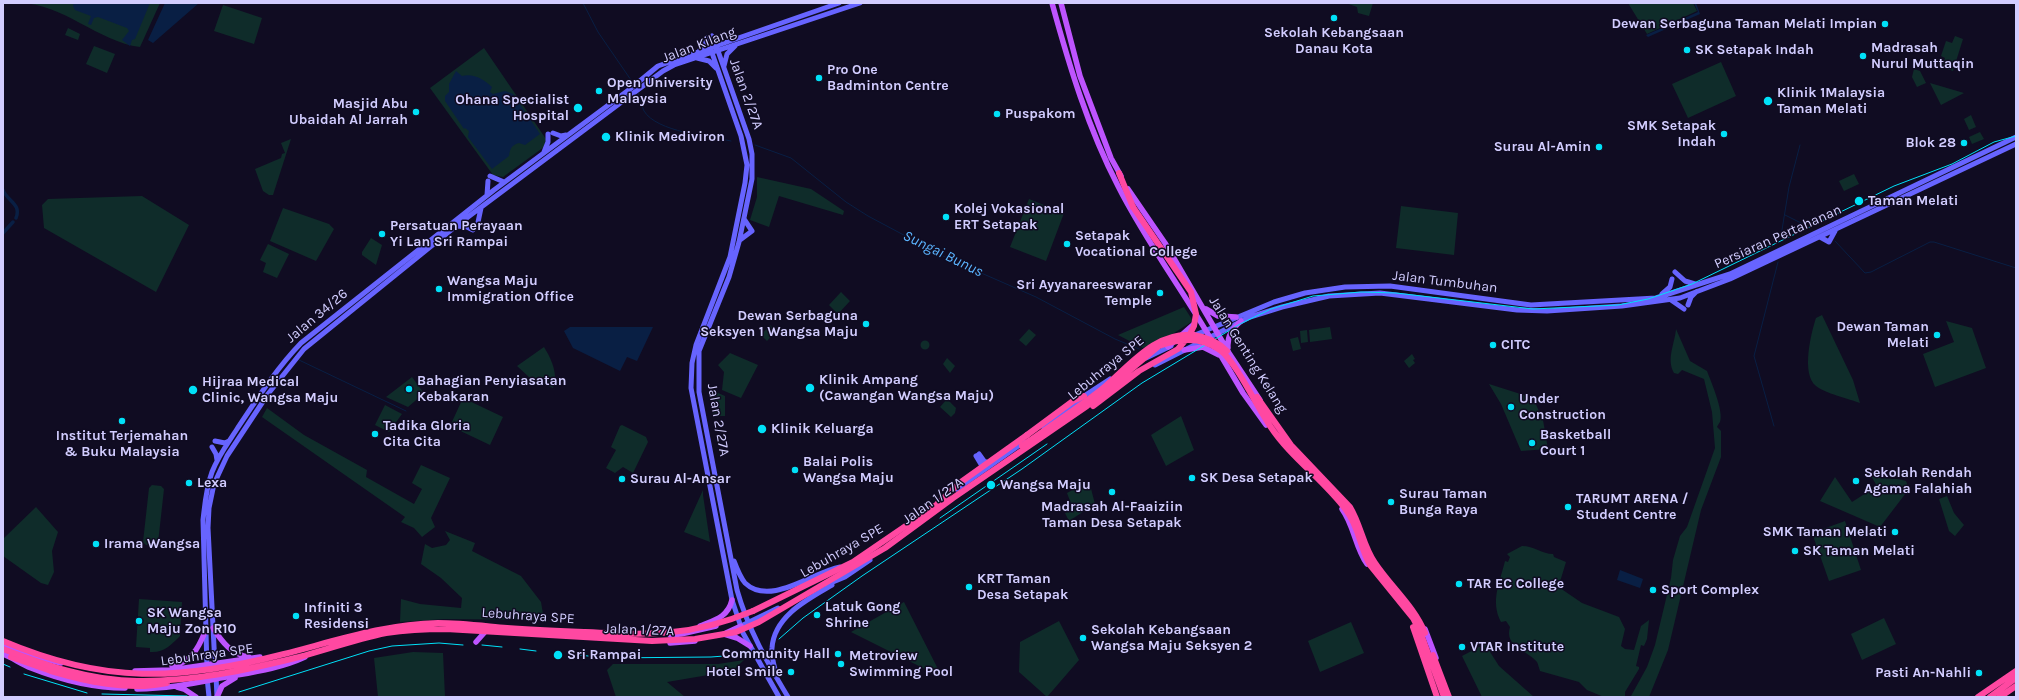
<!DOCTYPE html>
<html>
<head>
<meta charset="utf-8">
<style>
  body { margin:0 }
  #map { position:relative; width:2019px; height:700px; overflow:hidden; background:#100c22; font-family:Karla,sans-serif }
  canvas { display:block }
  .frame { position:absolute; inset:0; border:4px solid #d2cdff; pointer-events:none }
</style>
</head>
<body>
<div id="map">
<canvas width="2019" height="700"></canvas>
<div class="frame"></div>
</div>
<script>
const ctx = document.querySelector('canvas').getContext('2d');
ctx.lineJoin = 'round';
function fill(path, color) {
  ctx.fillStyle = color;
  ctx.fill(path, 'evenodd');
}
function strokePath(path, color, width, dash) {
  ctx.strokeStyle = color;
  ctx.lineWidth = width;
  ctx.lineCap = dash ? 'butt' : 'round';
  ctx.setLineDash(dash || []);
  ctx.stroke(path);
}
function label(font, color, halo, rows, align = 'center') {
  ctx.font = font + ' Karla,sans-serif';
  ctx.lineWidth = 3;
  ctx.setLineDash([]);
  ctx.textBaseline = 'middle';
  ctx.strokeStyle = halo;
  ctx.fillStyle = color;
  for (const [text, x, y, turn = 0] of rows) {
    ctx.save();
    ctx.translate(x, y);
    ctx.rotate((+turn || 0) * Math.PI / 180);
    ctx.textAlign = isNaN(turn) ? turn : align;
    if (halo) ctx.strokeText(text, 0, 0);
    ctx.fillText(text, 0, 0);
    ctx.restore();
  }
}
fill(new Path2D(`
  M20,3h140l-20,44c-41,-5 -78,-44 -120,-44z
  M1346,3h27l-4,13 -11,-3 -1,-6z
  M1628,3h65l4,8 -50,23z
  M223,5l39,13 -8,26 -40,-13z
  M68,28l12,6 -2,6 -13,-5z
  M1955,36l8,3 -10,32 -11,-4 3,-9 -4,-2 5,-15 6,2z
  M94,46l21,8 -8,19 -21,-9z
  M484,48l62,91 -2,8 -41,30 -10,-2 -63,-87z
  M1721,62l15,34 -48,22 -16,-34z
  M1914,69l6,2 6,12 -9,4 -5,-10z
  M1930,83l34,10 -23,12z
  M1971,115l5,12 -7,3 -5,-11z
  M1980,132l4,7 -12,5 -3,-7z
  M291,139l-18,56h-4l-6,-4 -8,-22 26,-11 1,-4 3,-1 -4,-10z
  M1854,174l5,10 -15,7 -5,-10z
  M757,177l54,12 33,22 -1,4 -64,-19 -10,31 -19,-7 7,-23z
  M142,196l47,29 -33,67 -112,-64 -2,-23 6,-6z
  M1029,199l35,14 -18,48 -36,-14z
  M1401,206l57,7 -4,42 -58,-7z
  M283,208l46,16 5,5 -18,32 -46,-20z
  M371,238l11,7 -6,20 -14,-10v-3z
  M268,244l21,10 -12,24 -14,-6 3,-9 -6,-3z
  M841,292l9,9 -12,13 -9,-9z
  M1184,307l9,14 -19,12 -31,15 -25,-13z
  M1822,315l31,65 7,23c-10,-4 -36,-10 -44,-17 -15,-12 -5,-53 0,-68z
  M1946,321l26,7 14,40 -51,19 -12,-33 31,-12z
  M770,325l6,6 -9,10 -6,-6z
  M1330,327l2,12 -22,3 -1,-12z
  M1029,329l7,6 -10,11 -7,-6z
  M1676,329l14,32 17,10c4,11 17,40 13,51 -1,1 -2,3 -3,5l4,4v26l-20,53 -33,140 -19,47h-16l-2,-1 16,-29 8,-22 16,-67 2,-18 7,-24 7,-9 28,-79 -3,-36 -8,-33 -22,-9 -4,4 -4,-1c-8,-14 1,-30 2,-44z
  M1307,330l1,12 -7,1 -1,-12z
  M1298,337l3,12 -8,2 -3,-12z
  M920.5 345a4.5 4.5 0 1 1 9 0a4.5 4.5 0 1 1-9 0Z
  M544,347c7,11 15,28 9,41l-23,-10 -13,-12z
  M730,353l28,12 -17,33 -19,-8 2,-18 -6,-7z
  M1412,354l3,5 -2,1 2,3 -6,5 -5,-7z
  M947,358l8,8 -5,7 -7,-9z
  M412,377l11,15 -1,3 -14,12 -22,-10z
  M1489,384l44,14 10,22 5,29 -27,2 -20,-47z
  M709,389l16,7v20h-12z
  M463,398l40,19 -13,28 -40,-19z
  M947,399l9,9 -1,5 -4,4 -11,-10z
  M385,405l17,9 -13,18 -14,-7z
  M267,408l37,27 63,35 -1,7 48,27 8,-15 -10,-6 9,-18 29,13 -19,40 4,9 -13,10 -8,-9 -13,-6 4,-5 -143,-100z
  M1181,416l13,34 -28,16 -15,-31z
  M622,425l24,12 2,5 -15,31 -10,-6 -8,6 -9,-5 10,-18 -5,-3 9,-21z
  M1871,476c12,4 23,1 35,5l3,8 -29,38 -60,-26 15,-24 17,25 25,-16z
  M1089,481l6,23 -26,17 -4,-8 8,-4 -6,-16z
  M152,485l9,1 3,3 -6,54 -3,3 -9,-1 -3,-3 6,-54z
  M703,490v5l7,47 -26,-10z
  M1947,496l7,17 10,12 -9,11 -6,-5 -10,-32z
  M36,507l22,25 -6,19 2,21 -6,13 -7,-2 -38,-27v-17z
  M1845,521l16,49 -32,11 -17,-48z
  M445,531l30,12 -3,8 49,25 20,26 3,18 -100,-1 -44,3 1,-23 19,5 41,4 1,-10 -21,-20 -20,-14 4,-20 7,4 14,-3 4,-5z
  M1522,546c12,0 20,8 31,8l1,3 12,5 -7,23 1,3 22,15 37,14 6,12 -4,17 4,3 9,1 7,-24 8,-6 -2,19 -3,7 -3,-1 -5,21 3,1v2l-14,23v5h-21l-17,-7 -8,-8 -39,-11c-1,-3 -2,-7 -3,-9 -10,-12 -33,-15 -27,-35l-4,-6 -5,1c-11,-21 -1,-40 4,-61l3,1 2,-5 -3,-3z
  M139,599l43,3 -2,34c-9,9 -16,17 -30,16v-4l-14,-1z
  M904,602l34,67 -7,3 -80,-40z
  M1884,618l12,26 -34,16 -11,-26z
  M1059,621l20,39 -32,37 -28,-25 1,-30z
  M1351,622l13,31 -44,19 -12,-31z
  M1485,644l14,22 35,31h-52l-20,-41z
  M413,652l30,1 2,44h-67l-4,-39z
  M744,660l-12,11 -65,11 18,15h-69l-9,-27 6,-6h105z`), '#0f2c2a');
fill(new Path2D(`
  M74,3h76l-15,36 -3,1 -2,6 -8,-6 7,-9 -2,-3 -29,-11 -4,1 -3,7 -3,-1 3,-8 -16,-6 -2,-4z
  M165,3h34l-46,40 -5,-3z
  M1694,3h2l4,11 -52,23 -2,-2 52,-23z
  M456,71l6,5c11,-3 22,3 30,11l-2,5 3,2 12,-3 8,3 27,40 -15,11 -6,-2c-7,2 -9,5 -10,13l-17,13 -24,-32 1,-6 -4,-3 -1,1 -19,-28v-5l4,-4v-8z
  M570,327h83l-16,34 -10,-4 -7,14 -47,-23 -9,-17z
  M1620,570l23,9 -3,9 -23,-8z`), '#091f44');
strokePath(new Path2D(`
  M583,3l15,29 35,51
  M638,93c3,5 3,12 6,18 13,21 64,25 87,30
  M755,145l36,13 55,44 22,14 79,42 89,39 79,42 24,10
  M1785,215l18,9
  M1781,236l8,-49 11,-42
  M1835,241l30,32 6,-1 59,-30h4l82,26
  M299,360l107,51
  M1774,426l-20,-70 24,-94`), '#091f44', 1);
strokePath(new Path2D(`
  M3,190c4,11 19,14 13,28
  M3,233l10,-11`), '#091f44', 3.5);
strokePath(new Path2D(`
  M712,36l5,5 6,1
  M717,48l32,91 3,15v25l-13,63 -10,35 -30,74v41l38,198c11,39 30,72 51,107
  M700,50l5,-4 2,-8
  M711,50l30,86 6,29 -2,18 -15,74 -34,88 -4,18 -1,25 41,212 11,33 36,64
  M697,58l12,3 7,7
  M724,66l3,-12 8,-8
  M553,133l8,3 5,-1
  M544,152l4,-10v-8
  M490,176l14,6
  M487,195l1,-14
  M457,226l10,1 6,3
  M477,227l4,-19
  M1820,237l9,5 6,-11
  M740,240l12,-9 -8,-12
  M1675,272l10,9 10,3
  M1662,294l8,-7 2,-8
  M1671,300l13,9
  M1688,305l3,-8 5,-5
  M1195,335l79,-33 31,-9 40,-6 45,-1 141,19 125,-7 74,-24 286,-137
  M1146,358l25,-12
  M1155,365l95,-48 32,-10 47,-11 51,-3 137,17 30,1 75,-5 58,-8 50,-19 286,-135
  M1044,428l40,-32 26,-17
  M215,441l10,2 4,-2
  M212,447l4,7 1,6
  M979,454l5,7 5,2
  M976,456l6,10 -1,4
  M957,489l67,-47
  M734,561c3,8 6,16 11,22 25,24 68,-11 95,-16
  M828,584l17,-7 25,-17
  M741,626l37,-18
  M215,666l-7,-138 1,-20 5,-24 13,-28 41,-62 36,-45 152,-123 207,-155 11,-6 186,-62
  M207,669l-4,-149c2,-17 3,-32 9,-48 6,-16 16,-29 25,-43 20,-30 39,-60 64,-86l193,-153 136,-101 28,-23 181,-63
  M776,673c-2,-8 -5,-17 -4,-25 2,-32 36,-49 60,-63
  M216,676l1,21
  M207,677l2,20`), '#6764ff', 5);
strokePath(new Path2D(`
  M1052,3c17,62 36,125 66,183 27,54 64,103 94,155
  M1061,3l19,73 31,82 10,18
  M1128,189l37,54 64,110 31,47
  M1206,309l12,7 18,1
  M1168,347l26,-23
  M1228,348c-1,-12 4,-19 13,-27
  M1217,349l26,44 23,32
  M1184,350l19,-3 16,8
  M1342,509c12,16 13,38 25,55
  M700,626c15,-6 28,-9 32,-26
  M213,628c9,14 19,27 36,29
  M1425,629l11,29
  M726,633l15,-7
  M724,634l13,4 13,8
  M670,635l11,-1 35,-8
  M476,642l8,-9
  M670,643l25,-2
  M3,644l23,10 35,9
  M3,654c10,4 18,10 28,14 30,12 62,20 94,20
  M172,666c19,-4 26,-17 33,-34
  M135,671l36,-1 89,-13
  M177,687l7,2 12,8
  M137,689c27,0 53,-5 79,-10 30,-6 61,-9 89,-22
  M217,697l5,-11 13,-8`), '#be54ff', 5.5);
strokePath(new Path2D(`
  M1119,173l14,34
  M1027,435l46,-34 11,-5
  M753,611l100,-49 79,-54
  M11,657l40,14
  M1978,697l38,-26
  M1990,697l26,-19
  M2000,697l16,-11`), '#ff48a1', 6);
strokePath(new Path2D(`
  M940,518l107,-74
  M779,639l24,-21 59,-42 160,-107 120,-86 98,-59 31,-15 42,-13 48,-4 35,1 137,16 85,-4 30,-6 44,-15 202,-98 58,-22 42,-22 22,-6
  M482,645l20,2
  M520,649l16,2
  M580,655l8,1
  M606,658l105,-1 26,-2
  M3,664l7,3
  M24,674l63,19
  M239,692l130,-41 23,-5 47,-3 24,2
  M102,694l85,2`), '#00e1f8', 1);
strokePath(new Path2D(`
  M1257,397l34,48 59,62c11,18 13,39 25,56 16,24 39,43 50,70
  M1093,406l46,-35 39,-22 11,-13 5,-10 2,-12 -5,-22 -58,-85
  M1022,446c26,-18 51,-35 75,-53 30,-23 55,-62 97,-58 12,2 24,7 33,16
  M938,503l23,-21 66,-47
  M932,508l10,-7
  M1413,627l24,70
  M3,641c101,43 176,40 281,13 51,-13 101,-30 154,-31 23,0 46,3 69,5 26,2 51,3 77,4 66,3 106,5 169,-21
  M3,649c42,16 88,32 134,32 54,1 110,-11 162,-24 29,-8 58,-18 87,-24 20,-3 41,-4 60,-4l206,12 43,-2 41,-7 23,-10 126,-74 68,-50 134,-92 72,-60c21,-8 42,-10 61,4 16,12 37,57 50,76 21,32 54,54 76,84 13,16 14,38 24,55l43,53 8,16 23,63
  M1433,655l16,42
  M51,671c37,11 78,20 116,12`), '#ff48a1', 6);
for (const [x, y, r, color] of [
  [1334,18,4,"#00e1f8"],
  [1885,24,4,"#00e1f8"],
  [1687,50,4,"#00e1f8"],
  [1863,56,4,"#00e1f8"],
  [819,78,4,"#00e1f8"],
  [599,91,4,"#00e1f8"],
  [1768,101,5,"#00e1f8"],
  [578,108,5,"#00e1f8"],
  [416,112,4,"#00e1f8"],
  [997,114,4,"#00e1f8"],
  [1724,134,4,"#00e1f8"],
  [606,137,5,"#00e1f8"],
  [1964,143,4,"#00e1f8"],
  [1599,147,4,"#00e1f8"],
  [1859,201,5,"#00e1f8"],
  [946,217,4,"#00e1f8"],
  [382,234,4,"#00e1f8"],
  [1067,244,4,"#00e1f8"],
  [439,289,4,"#00e1f8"],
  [1160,293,4,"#00e1f8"],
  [866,324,4,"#00e1f8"],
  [1937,335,4,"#00e1f8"],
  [1493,345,4,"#00e1f8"],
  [810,388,5,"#00e1f8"],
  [409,389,4,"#00e1f8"],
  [193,390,5,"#00e1f8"],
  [1511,407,4,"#00e1f8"],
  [122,421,4,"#00e1f8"],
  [762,429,5,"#00e1f8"],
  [375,434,4,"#00e1f8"],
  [1532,443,4,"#00e1f8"],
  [795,470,4,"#00e1f8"],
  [1192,478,4,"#00e1f8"],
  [622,479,4,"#00e1f8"],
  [1856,481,4,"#00e1f8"],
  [189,483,4,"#00e1f8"],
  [991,485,5,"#00e1f8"],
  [1112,492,4,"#00e1f8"],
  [1391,502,4,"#00e1f8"],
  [1568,507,4,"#00e1f8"],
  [1895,532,4,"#00e1f8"],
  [96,544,4,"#00e1f8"],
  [1795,551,4,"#00e1f8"],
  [1459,584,4,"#00e1f8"],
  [969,587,4,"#00e1f8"],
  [1653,590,4,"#00e1f8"],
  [817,615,4,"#00e1f8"],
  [296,616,4,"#00e1f8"],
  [139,621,4,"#00e1f8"],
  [1083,638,4,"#00e1f8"],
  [1462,647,4,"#00e1f8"],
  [838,654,4,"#00e1f8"],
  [558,655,5,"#00e1f8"],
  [841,664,4,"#00e1f8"],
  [791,672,4,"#00e1f8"],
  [1979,673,4,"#00e1f8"]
]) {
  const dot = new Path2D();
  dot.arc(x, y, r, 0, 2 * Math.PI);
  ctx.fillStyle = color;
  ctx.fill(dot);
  strokePath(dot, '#100c22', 1.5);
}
label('bold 14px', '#d2cdff', '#100c22', [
  ["Dewan Serbaguna Taman Melati Impian",1877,24,"right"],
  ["Sekolah Kebangsaan",1334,33,"center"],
  ["Danau Kota",1334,49,"center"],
  ["Madrasah",1871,48],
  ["Nurul Muttaqin",1871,64],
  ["SK Setapak Indah",1695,50],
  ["Pro One",827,70],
  ["Badminton Centre",827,86],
  ["Open University",607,83],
  ["Malaysia",607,99],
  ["Klinik 1Malaysia",1777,93],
  ["Taman Melati",1777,109],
  ["Ohana Specialist",569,100,"right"],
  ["Hospital",569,116,"right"],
  ["Masjid Abu",408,104,"right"],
  ["Ubaidah Al Jarrah",408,120,"right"],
  ["Puspakom",1005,114],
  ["SMK Setapak",1716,126,"right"],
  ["Indah",1716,142,"right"],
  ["Klinik Mediviron",615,137],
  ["Blok 28",1956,143,"right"],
  ["Surau Al-Amin",1591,147,"right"],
  ["Taman Melati",1868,201],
  ["Kolej Vokasional",954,209],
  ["ERT Setapak",954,225],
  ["Persatuan Perayaan",390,226],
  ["Yi Lan Sri Rampai",390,242],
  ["Setapak",1075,236],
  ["Vocational College",1075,252],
  ["Wangsa Maju",447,281],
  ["Immigration Office",447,297],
  ["Sri Ayyanareeswarar",1152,285,"right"],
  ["Temple",1152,301,"right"],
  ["Dewan Serbaguna",858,316,"right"],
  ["Seksyen 1 Wangsa Maju",858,332,"right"],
  ["Dewan Taman",1929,327,"right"],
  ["Melati",1929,343,"right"],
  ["CITC",1501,345],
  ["Klinik Ampang",819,380],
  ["(Cawangan Wangsa Maju)",819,396],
  ["Bahagian Penyiasatan",417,381],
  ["Kebakaran",417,397],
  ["Hijraa Medical",202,382],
  ["Clinic, Wangsa Maju",202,398],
  ["Under",1519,399],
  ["Construction",1519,415],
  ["Tadika Gloria",383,426],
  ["Cita Cita",383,442],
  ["Klinik Keluarga",771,429],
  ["Basketball",1540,435],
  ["Court 1",1540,451],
  ["Institut Terjemahan",122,436,"center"],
  ["& Buku Malaysia",122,452,"center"],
  ["Balai Polis",803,462],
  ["Wangsa Maju",803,478],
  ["Sekolah Rendah",1864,473],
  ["Agama Falahiah",1864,489],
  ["SK Desa Setapak",1200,478],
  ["Surau Al-Ansar",630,479],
  ["Lexa",197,483],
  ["Wangsa Maju",1000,485],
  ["Surau Taman",1399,494],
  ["Bunga Raya",1399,510],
  ["TARUMT ARENA /",1576,499],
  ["Student Centre",1576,515],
  ["Madrasah Al-Faaiziin",1112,507,"center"],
  ["Taman Desa Setapak",1112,523,"center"],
  ["SMK Taman Melati",1887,532,"right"],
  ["Irama Wangsa",104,544],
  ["SK Taman Melati",1803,551],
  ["KRT Taman",977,579],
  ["Desa Setapak",977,595],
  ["TAR EC College",1467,584],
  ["Sport Complex",1661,590],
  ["Latuk Gong",825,607],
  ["Shrine",825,623],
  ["Infiniti 3",304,608],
  ["Residensi",304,624],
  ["SK Wangsa",147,613],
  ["Maju Zon R10",147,629],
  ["Sekolah Kebangsaan",1091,630],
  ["Wangsa Maju Seksyen 2",1091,646],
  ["VTAR Institute",1470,647],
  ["Community Hall",830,654,"right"],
  ["Sri Rampai",567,655],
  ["Metroview",849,656],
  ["Swimming Pool",849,672],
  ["Hotel Smile",783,672,"right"],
  ["Pasti An-Nahli",1971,673,"right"]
], 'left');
label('14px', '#d2cdff', '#100c22', [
  ["Jalan Kilang",699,45,-21],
  ["Jalan 2/27A",746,94,70],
  ["Persiaran Pertahanan",1778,237,-24],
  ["Jalan Tumbuhan",1445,282,7],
  ["Jalan 34/26",317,316,-40],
  ["Jalan Genting Kelang",1248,355,58],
  ["Lebuhraya SPE",1106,368,-39],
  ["Jalan 2/27A",718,420,80],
  ["Jalan 1/27A",933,501,-35],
  ["Lebuhraya SPE",842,551,-30],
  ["Lebuhraya SPE",528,616,4],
  ["Jalan 1/27A",639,630,2],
  ["Lebuhraya SPE",207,655,-8]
]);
label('italic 15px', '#5bb4ff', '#100c22', [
  ["Sungai Bunus",943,254,26]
]);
</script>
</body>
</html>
